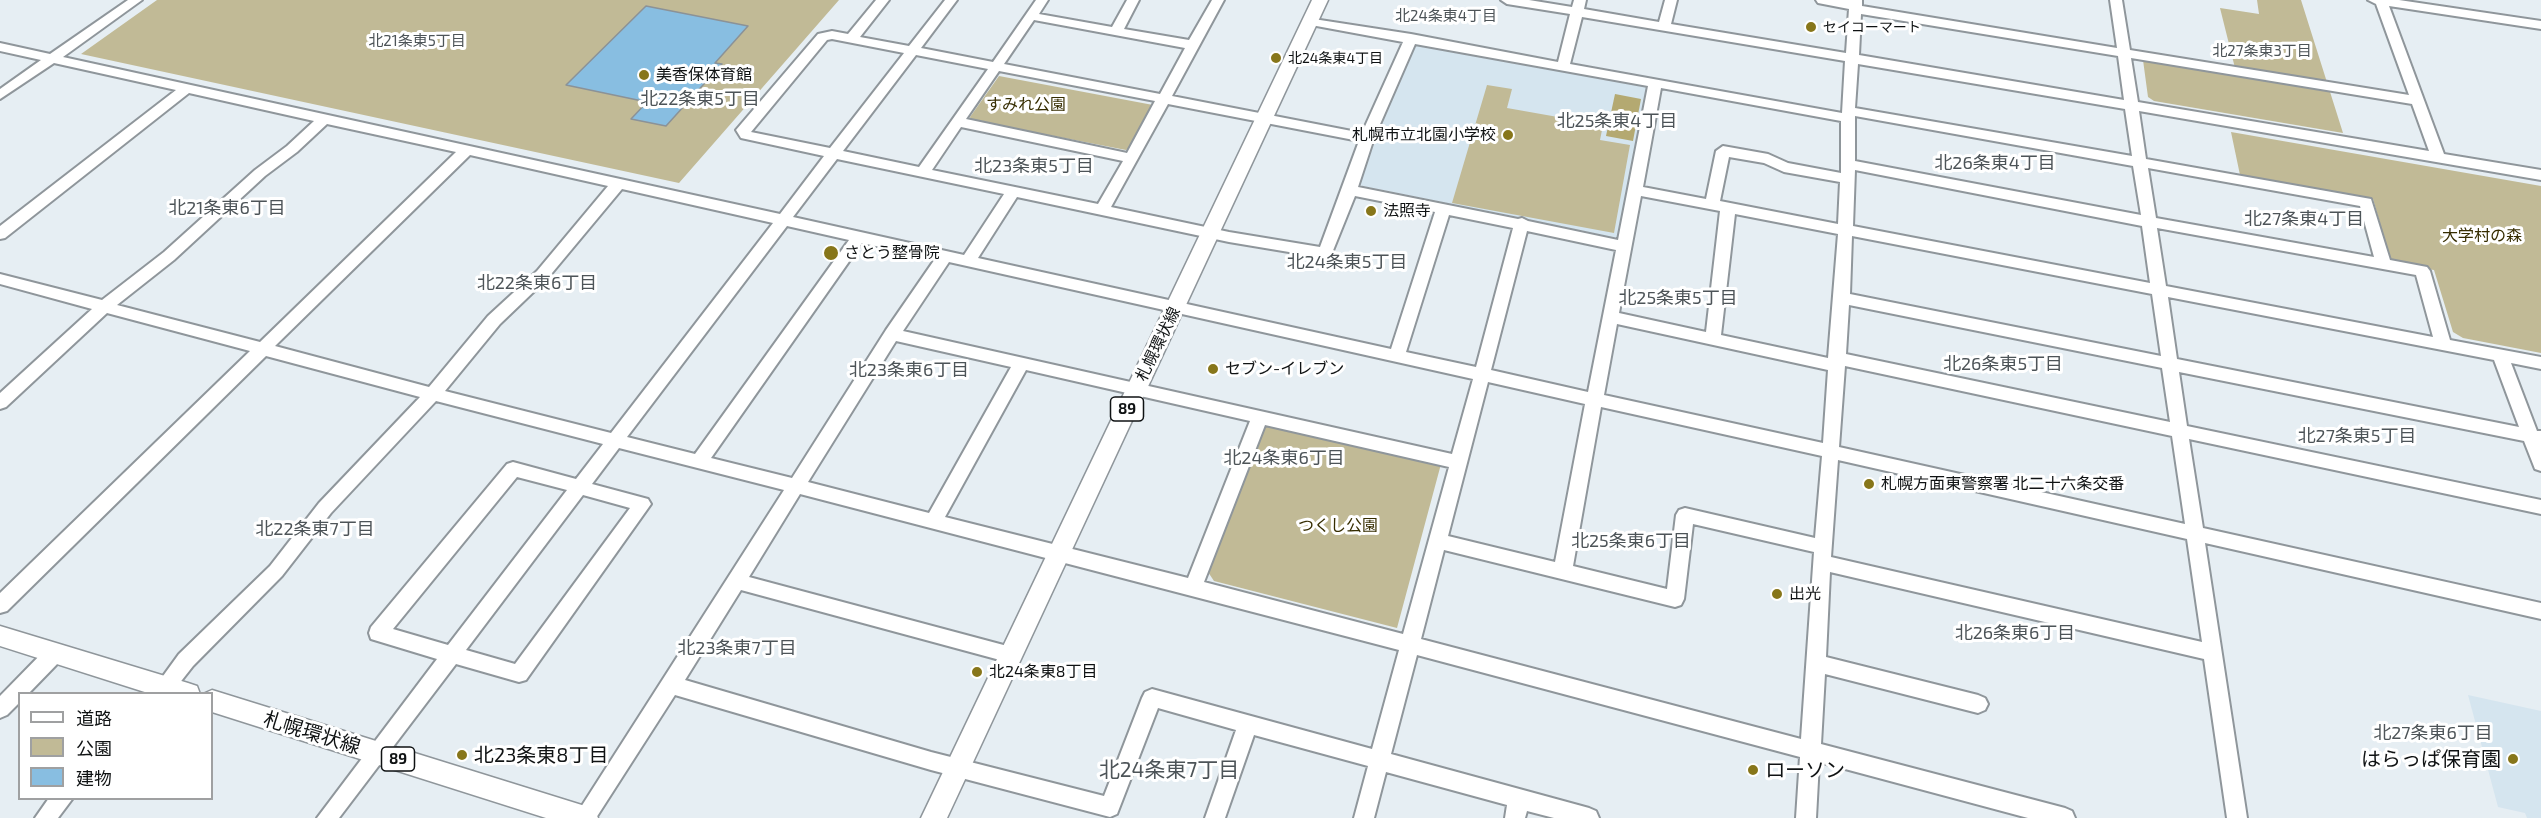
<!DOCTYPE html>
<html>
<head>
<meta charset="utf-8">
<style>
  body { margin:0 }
  #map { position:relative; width:2541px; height:818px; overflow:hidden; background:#e6eef3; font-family:"Exo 2","Noto Sans JP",sans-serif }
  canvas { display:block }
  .legend { position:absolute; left:18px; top:692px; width:195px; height:108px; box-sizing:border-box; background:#fff; border:2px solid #9fa0a1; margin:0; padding:8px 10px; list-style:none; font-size:18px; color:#0f1213 }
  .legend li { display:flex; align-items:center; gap:12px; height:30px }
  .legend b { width:30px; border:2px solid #9fa0a1 }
</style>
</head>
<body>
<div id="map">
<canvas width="2541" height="818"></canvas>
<ul class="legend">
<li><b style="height:8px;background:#fff"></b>道路</li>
<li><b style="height:16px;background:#c1ba96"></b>公園</li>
<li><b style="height:16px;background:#88bee1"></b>建物</li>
</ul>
</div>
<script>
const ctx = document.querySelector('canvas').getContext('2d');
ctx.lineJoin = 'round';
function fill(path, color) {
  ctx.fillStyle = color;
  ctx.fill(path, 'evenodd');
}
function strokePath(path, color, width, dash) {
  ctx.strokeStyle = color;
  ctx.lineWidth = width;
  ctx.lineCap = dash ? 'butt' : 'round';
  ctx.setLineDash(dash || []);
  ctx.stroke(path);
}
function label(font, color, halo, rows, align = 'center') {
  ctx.font = font + ' "Exo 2","Noto Sans JP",sans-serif';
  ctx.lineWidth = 6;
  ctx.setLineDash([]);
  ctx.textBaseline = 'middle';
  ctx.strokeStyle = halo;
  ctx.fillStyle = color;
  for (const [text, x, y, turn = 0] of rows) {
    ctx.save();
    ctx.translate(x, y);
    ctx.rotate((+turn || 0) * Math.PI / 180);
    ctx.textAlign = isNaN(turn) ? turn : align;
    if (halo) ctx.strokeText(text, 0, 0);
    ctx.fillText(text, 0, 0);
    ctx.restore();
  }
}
fill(new Path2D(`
  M1414,43l234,43 -30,152 -260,-53z
  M2468,695l73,16v107h-14l-2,-5 -27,-6z`), '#d5e5ef');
fill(new Path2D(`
  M157,0h682l-160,183 -598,-129z
  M2257,0h44l42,133 -189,-32 -6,-4 -5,-37 94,16 -17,-68 39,6z
  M999,76l154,29 -21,42 -6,3 -155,-30 -1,-3z
  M1487,85l25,4 -5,19 96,17 -3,15 30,5 -16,88 -162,-30z
  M2231,132l310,54v167l-78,-15 -10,-6 -19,-62 -36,-6 -8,-6 -17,-59 -133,-24z
  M1263,422l178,42 -44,164 -183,-47 -8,-12z`), '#c1ba96');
fill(new Path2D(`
  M1615,94l26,5 -8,42 -27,-5z`), '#b4a971');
const building = new Path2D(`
  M646,6l102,20 -33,37 7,1 -56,62 -35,-7 16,-17 -81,-17z`);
fill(building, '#88bee1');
strokePath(building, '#8b9297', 1.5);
const minor = new Path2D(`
  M128,0h14l-79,57 717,157 44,-58 -83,-18 -5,-8 82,-96 14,-3 16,3 28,-34h13l-29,37 49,9 36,-46h12l-36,48 72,14 43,-62h12l-9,14 73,13 15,-27h12l-15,29 65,11 23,-40h12l-52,96 190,37 41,-91 -92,-17 -6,-4 2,-3 104,16 147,28 12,-48 -63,-10 -6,-4h28l43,7 2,-7h12l-2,9 75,13 6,-22h12l-6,24 175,29 3,-44 -31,-6 -2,-3h46v6l255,42 -7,-48h12l8,50 279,45 -33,-91 -8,-4h31l142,21v8l-152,-23 55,148 97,16v10l-402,-69 7,48 225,40 19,61 37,7 3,4 20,69 91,17v12l-30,-6 26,68h4v40l-6,-2 -11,-28 -345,-69 8,54 354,74v14l-352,-75 14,89 338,75v16l-336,-76 42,275h-20l-23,-159 -374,-87 -4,85 152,38 7,3 3,6 -3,6 -7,3 -153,-39 -4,70 244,64 7,3 3,7h-47l-209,-56 -3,56h-20l4,-61 -383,-102 -26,99 198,54 7,3 3,7h-45l-27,-7 -2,7h-20l2,-13 -121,-33 -12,46h-20l14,-52 -114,-31 -29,83h-20l31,-88 -78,-22 -41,106 -7,3 -179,-47 -256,-75 -79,123h-22l210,-328 -165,-42 -27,36 56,15 3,5 -125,176 -7,2 -63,-18 -117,154h-22l120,-159 -66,-20 -2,-6 2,-6 136,-163 6,-2 63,17 27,-35 -167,-43 -105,112 -49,63 -89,90 -22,28h-21l29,-40 91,-88 49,-63 101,-106 -154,-41 -259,255 -7,2v-20l250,-242 -143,-38 -101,94 -6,2v-16l92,-84 -92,-25v-10l102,26 62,-48 91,-82 32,-24 27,-25 -125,-28 -184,145 -5,1v-13l176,-136 -122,-27 -54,36v-10l41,-29 -41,-9v-8l50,11zM1861,14l257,42 6,44 -265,-45zM1582,17l263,44 -3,52 -272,-49zM1034,20l151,28 -25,46 -156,-30zM832,39l72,14 -74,95 -79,-16 76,-92zM1415,44l233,42 -30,154 -90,-19 -6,-3 -4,1 -160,-32 16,-49zM916,55l72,14 -69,98 -76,-16zM2131,58l281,46 17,47 -291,-49zM1858,64l267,45 7,47 -277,-48zM999,71l156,30 -28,52 -161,-34zM1661,88l180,33v52l-53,-10 -20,-9 -45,-8 -7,5 -10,48 -63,-12zM1168,104l191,37 -39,106 -91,-15 -118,-25zM1855,116l278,50 8,49 -286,-54zM327,124l129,28 -196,190 -143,-37 57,-45 91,-84 32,-24zM961,127l162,34 -25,43 -166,-34zM470,155l138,31 -71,85 -49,45 -59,71 -154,-41zM1729,157l35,6 20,9 56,10 -2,42 -118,-23zM837,159l167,35 -40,61 -171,-38zM2148,168l212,38 14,51 -218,-39zM1855,170l287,56 8,57 -297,-57zM622,189l151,34 -162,210 -166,-42 55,-67 47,-45zM1355,196l80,16 -44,137 -413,-91 39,-61 212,45 96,16 7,-5zM1641,196l79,15 -14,121 -87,-19zM1735,214l103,20 -10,124 -107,-23zM1449,215l64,13 -37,139 -70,-15zM787,226l62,14 -154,214 -68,-17zM2157,228l259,47 17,62 -267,-51zM1527,231l89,19 -28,142 -97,-22zM1852,236l300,58 9,62 -311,-62zM862,243l73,16 -49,71 -94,148 -81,-20zM949,262l524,117 -21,75 -549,-123zM2168,297l326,63 25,67 -342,-68zM1849,305l313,63 8,54 -324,-68zM1617,324l211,46 -5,73 -219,-48zM896,341l115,26 -82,146 -121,-31zM1845,366l327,70 13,88 -346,-77zM1026,370l224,51 -62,157 -243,-61zM1488,382l97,22 -30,158 -107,-26zM1601,407l221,49 -7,82 -130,-30 -6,2 -3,5 -9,74 -94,-23zM1265,425l184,42 -46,167 -199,-52zM1838,460l349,79 15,103 -371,-85zM517,477l50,13 -119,155 -55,-16zM800,494l599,156 -27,99 -220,-60 -7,3 -3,6 -38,98 -173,-44 -246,-72 56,-90 270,73 7,-2 2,-6 -2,-6 -7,-2 -262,-70zM583,495l47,13 -115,156 -49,-14zM1693,524l121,28 -13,187 -380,-100 23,-89 231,57 6,-2 3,-6z
  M54,646l7,2 2,6 -2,6 -33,34h-8v8l-13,13 -7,3v-22l47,-48z
  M49,798h24l-15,20h-23z`);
const major = new Path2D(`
  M1312,0h16l-381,818h-26z
  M0,626l188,57 9,3 3,8h-49l-151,-48z
  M212,690l373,116 9,3 4,9h-52l-334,-106v-18h-9z`);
strokePath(minor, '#8f969b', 4);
strokePath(major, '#8f969b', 3);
fill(minor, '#fff');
fill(major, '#fff');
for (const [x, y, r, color] of [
  [1811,27,6,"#87761a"],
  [1276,58,6,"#87761a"],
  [644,75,6,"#87761a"],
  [1508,135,6,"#87761a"],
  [1371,211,6,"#87761a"],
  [831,253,8,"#87761a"],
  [1213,369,6,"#87761a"],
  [1869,484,6,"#87761a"],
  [1777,594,6,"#87761a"],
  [977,672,6,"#87761a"],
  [462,755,6,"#87761a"],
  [2513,759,6,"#87761a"],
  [1753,770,6,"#87761a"]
]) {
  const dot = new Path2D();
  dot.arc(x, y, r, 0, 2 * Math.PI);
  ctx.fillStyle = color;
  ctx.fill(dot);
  strokePath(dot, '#fff', 2);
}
label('14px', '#0f1213', '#fff', [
  ["セイコーマート",1823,27],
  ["北24条東4丁目",1288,58]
], 'left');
label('15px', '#4d5458', '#fff', [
  ["北24条東4丁目",1446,16],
  ["北21条東5丁目",417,41],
  ["北27条東3丁目",2262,51]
]);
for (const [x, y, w] of [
  [1127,409,33],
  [398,759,33]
]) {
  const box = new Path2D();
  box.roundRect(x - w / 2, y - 12, w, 24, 4.5);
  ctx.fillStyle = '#fff';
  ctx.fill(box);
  strokePath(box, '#0f1213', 1.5);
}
label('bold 15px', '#0f1213', null, [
  ["89",1127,409],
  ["89",398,759]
]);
label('16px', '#0f1213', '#fff', [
  ["美香保体育館",656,75],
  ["札幌市立北園小学校",1496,135,"right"],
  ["法照寺",1383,211],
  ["さとう整骨院",844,253],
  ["セブン-イレブン",1225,369],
  ["札幌方面東警察署 北二十六条交番",1881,484],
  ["出光",1789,594],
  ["北24条東8丁目",989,672]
], 'left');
label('16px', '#362d00', '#fff', [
  ["すみれ公園",1026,105],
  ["大学村の森",2482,236],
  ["つくし公園",1338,526]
]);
label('16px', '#0f1213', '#fff', [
  ["札幌環状線",1158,344,-64]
]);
label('18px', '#4d5458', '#fff', [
  ["北22条東5丁目",700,99],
  ["北25条東4丁目",1617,121],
  ["北26条東4丁目",1995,163],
  ["北23条東5丁目",1034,166],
  ["北21条東6丁目",227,208],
  ["北27条東4丁目",2304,219],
  ["北24条東5丁目",1347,262],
  ["北22条東6丁目",537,283],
  ["北25条東5丁目",1678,298],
  ["北26条東5丁目",2003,364],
  ["北23条東6丁目",909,370],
  ["北27条東5丁目",2357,436],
  ["北24条東6丁目",1284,458],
  ["北22条東7丁目",315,529],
  ["北25条東6丁目",1631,541],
  ["北26条東6丁目",2015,633],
  ["北23条東7丁目",737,648],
  ["北27条東6丁目",2433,733]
]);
label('20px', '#0f1213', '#fff', [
  ["札幌環状線",312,733,17]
]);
label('20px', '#0f1213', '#fff', [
  ["北23条東8丁目",474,755],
  ["はらっぱ保育園",2501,759,"right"],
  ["ローソン",1765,770]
], 'left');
label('21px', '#4d5458', '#fff', [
  ["北24条東7丁目",1169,770]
]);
</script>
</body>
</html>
